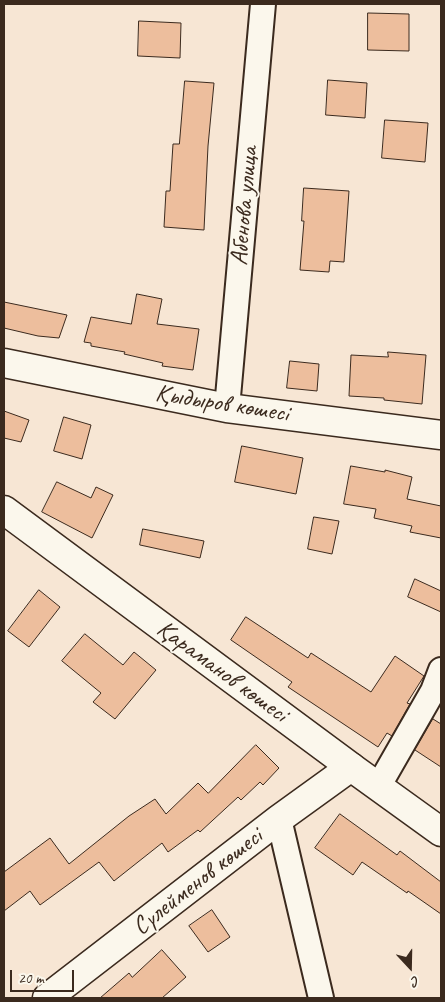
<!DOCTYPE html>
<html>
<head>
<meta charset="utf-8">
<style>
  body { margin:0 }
  #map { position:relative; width:445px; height:1002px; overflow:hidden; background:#f7e6d4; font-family:Caveat,sans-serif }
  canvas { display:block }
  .frame { position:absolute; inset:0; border:5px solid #3b2a1e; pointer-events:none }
  .north { position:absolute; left:385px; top:942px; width:50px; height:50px; -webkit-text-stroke:4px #fbf7ec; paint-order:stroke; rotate:159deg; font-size:14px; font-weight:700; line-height:20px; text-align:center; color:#3b2a1e }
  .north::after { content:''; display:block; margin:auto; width:18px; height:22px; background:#3b2a1e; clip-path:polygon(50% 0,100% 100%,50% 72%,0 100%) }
  .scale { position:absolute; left:10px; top:970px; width:64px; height:22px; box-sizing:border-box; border:2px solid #3b2a1e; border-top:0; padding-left:6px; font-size:15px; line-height:18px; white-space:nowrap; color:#3b2a1e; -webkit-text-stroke:4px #fbf7ec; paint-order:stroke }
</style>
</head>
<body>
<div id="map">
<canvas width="445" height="1002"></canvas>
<div class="frame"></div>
<div class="north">С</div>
<div class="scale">20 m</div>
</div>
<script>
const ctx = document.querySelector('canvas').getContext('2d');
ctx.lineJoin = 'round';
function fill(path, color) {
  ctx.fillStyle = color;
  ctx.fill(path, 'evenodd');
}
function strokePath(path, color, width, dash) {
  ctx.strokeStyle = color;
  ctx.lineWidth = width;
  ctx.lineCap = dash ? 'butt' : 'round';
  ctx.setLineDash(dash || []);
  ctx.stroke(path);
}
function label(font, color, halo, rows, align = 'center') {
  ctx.font = font + ' Caveat,sans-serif';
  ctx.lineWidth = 4;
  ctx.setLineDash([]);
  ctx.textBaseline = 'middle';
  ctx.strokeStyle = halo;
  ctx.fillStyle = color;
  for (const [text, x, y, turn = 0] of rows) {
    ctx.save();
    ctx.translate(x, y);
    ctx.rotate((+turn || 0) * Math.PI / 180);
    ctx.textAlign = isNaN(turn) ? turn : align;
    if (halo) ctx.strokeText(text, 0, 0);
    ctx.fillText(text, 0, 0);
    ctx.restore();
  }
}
const building = new Path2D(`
  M368,13l41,1v37l-41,-1z
  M139,21l42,2 -1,35 -42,-2z
  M328,80l39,3 -2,35 -39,-3z
  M185,81l29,2 -6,63 -4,84 -40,-3 2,-36h4l3,-47h6z
  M385,120l43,3 -3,39 -43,-4z
  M304,188l45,3 -5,71 -14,-1 -1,11 -29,-2 4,-49h-2z
  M137,294l25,5 -5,25 42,5 -6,41 -31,-4 1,-3 -39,-9 1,-2 -34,-6v-3l-7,-1 7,-25 40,7z
  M4,302l63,13 -8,23 -21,-2 -34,-8z
  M388,352l38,3 -4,49 -38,-4v-2l-35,-2 2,-41 37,2z
  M290,361l29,3 -2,27 -30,-3z
  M4,411l25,9 -8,22 -17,-4z
  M64,417l27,8 -9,34 -28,-8z
  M242,446l61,12 -7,36 -61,-12z
  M351,466l34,6v-2l27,7 -5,22 34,7v32l-31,-6 2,-6 -38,-8 2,-9 -32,-5z
  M57,482l34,16 5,-11 17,8 -21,43 -50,-26z
  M314,517l25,4 -7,33 -24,-5z
  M143,529l61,12 -4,17 -60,-13z
  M415,579l26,12v21l-33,-15z
  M39,590l21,17 -31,40 -21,-16z
  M246,617l62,41 3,-5 60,39 24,-36 29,20 -17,27 3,1 -18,32 -5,-3 -9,14 -90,-60 4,-5 -61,-42z
  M85,634l38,31 11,-13 22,18 -41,49 -22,-17 8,-9 -39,-32z
  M433,719l8,5v43l-26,-17z
  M256,745l23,23 -16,17 -3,-3 -19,18 -3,-3 -38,35 -2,-2 -30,22 -6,-9 -48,38 -15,-19 -59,43 -10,-14 -26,20v-39l46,-34 19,26 60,-48 26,-17 11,15 32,-31 10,10z
  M340,814l57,41 3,-4 41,31v32l-33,-23 -1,2 -45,-31 -9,13 -38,-27z
  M212,910l18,27 -22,15 -19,-26z
  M162,950l24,27 -24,21h-62l29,-25 3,4z`);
fill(building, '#edbe9d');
strokePath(building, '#3b2a1e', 1);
const minor = new Path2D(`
  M227,408l36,-404
  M378,787l55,-96 8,-21
  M279,819l42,179`);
const tertiary = new Path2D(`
  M4,363l223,45 214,27
  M4,510l347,257`);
const secondary = new Path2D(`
  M47,998l232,-179 72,-52 90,65`);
strokePath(minor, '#3b2a1e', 28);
strokePath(tertiary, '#3b2a1e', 31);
strokePath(secondary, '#3b2a1e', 31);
strokePath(minor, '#fbf7ec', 24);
strokePath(tertiary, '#fbf7ec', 28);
strokePath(secondary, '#fbf7ec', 28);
label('25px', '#3b2a1e', '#fbf7ec', [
  ["Абенова улица",245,206,-85],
  ["Қыдыров көшесі",222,404,9],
  ["Қараманов көшесі",222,672,36],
  ["Сүлейменов көшесі",198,882,-38]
]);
</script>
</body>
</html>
